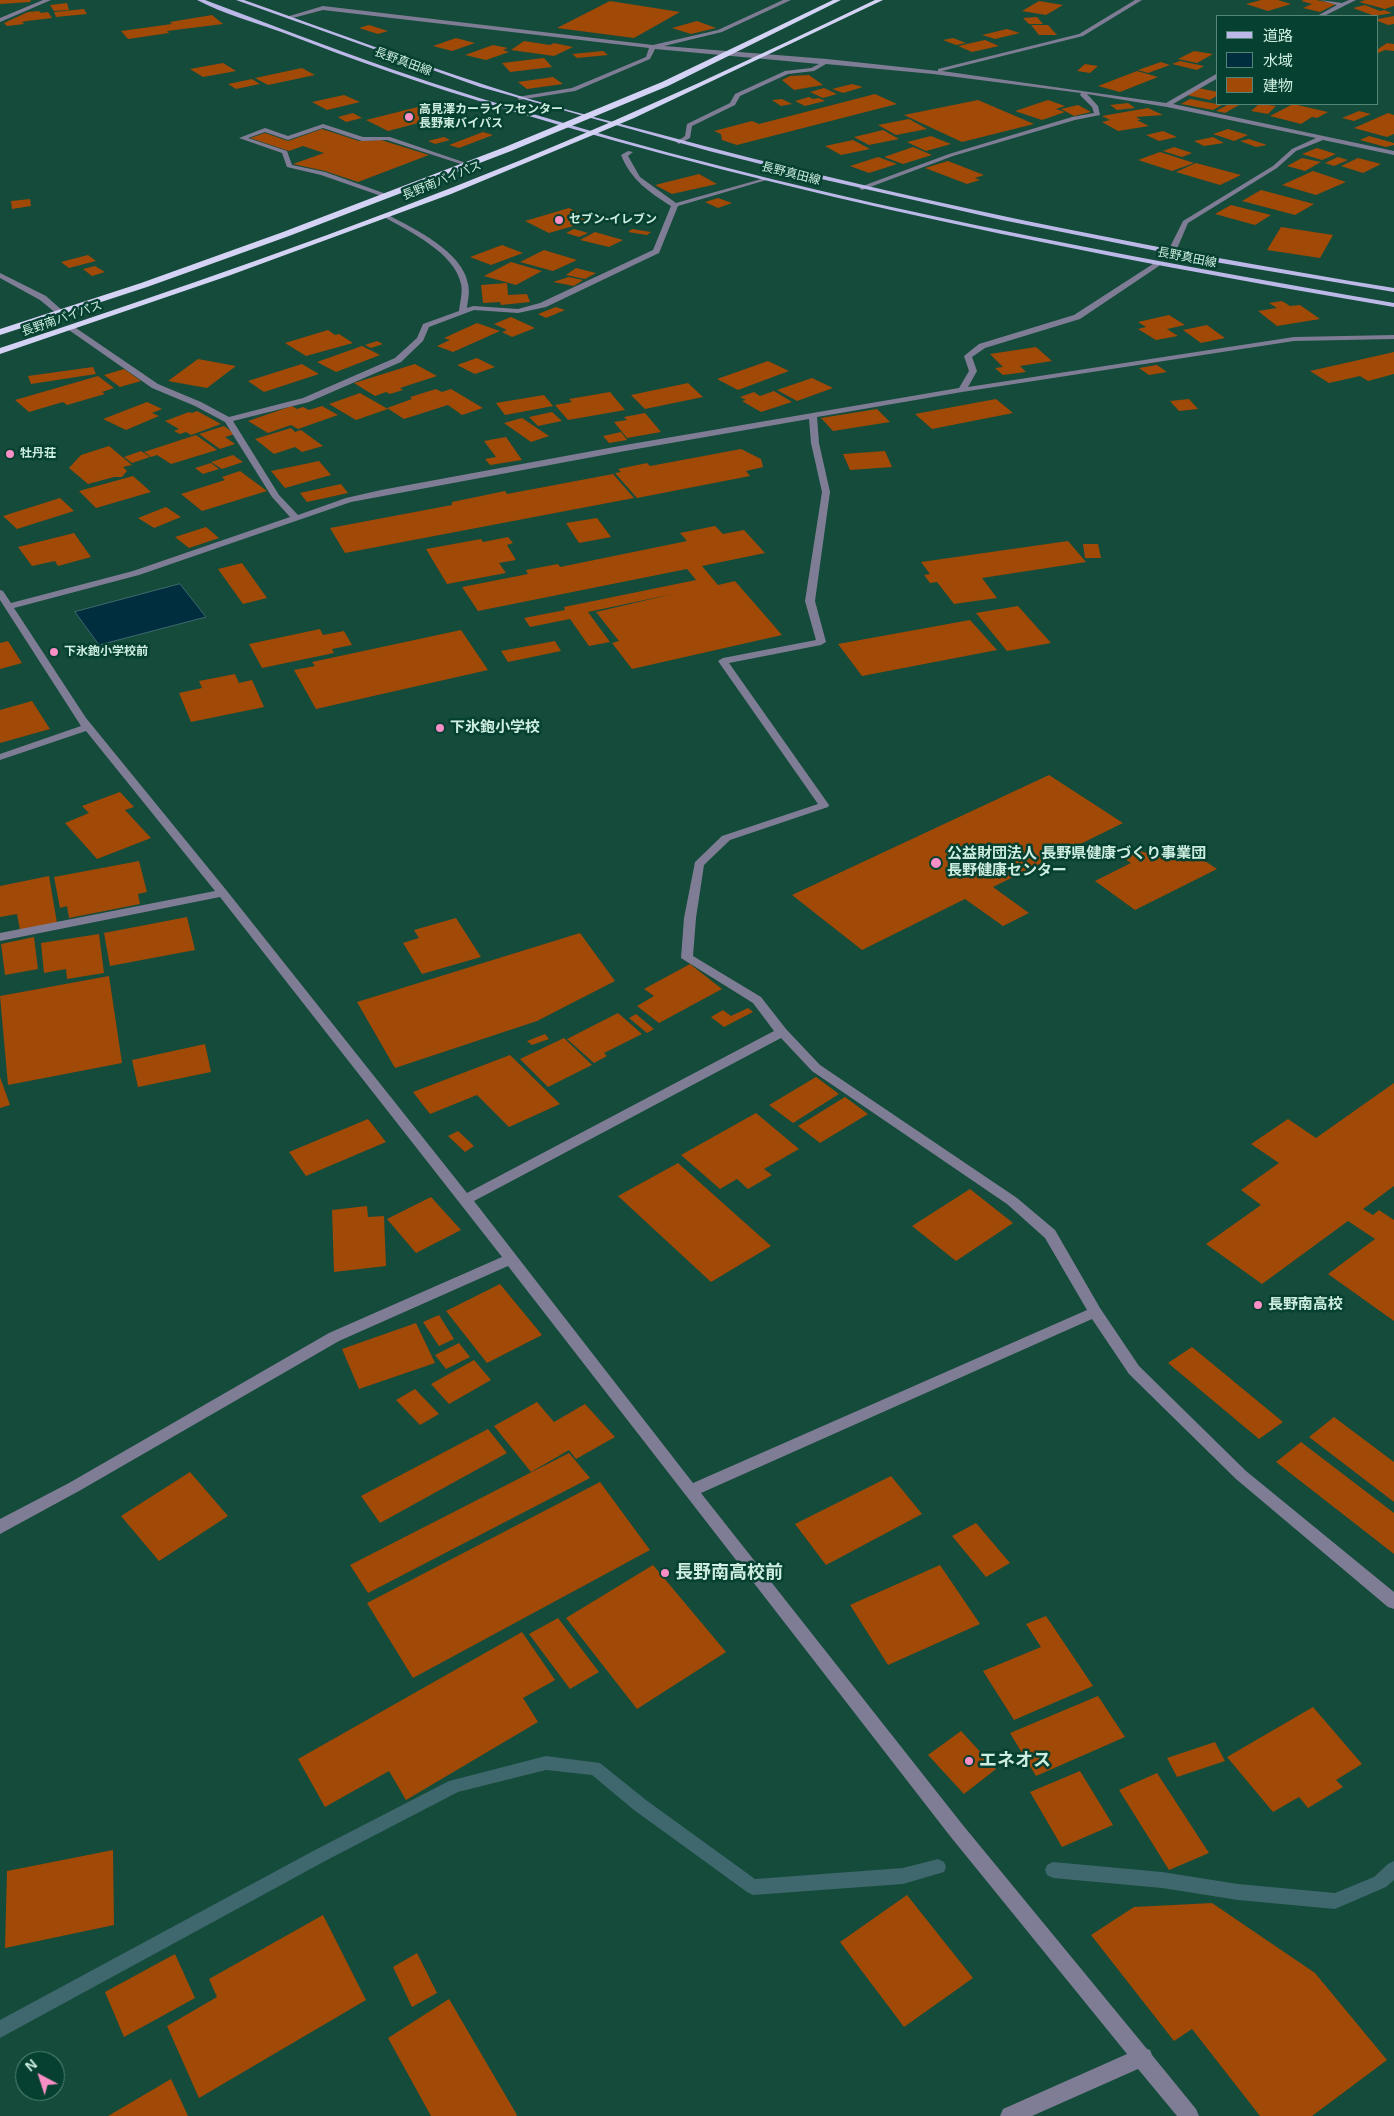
<!DOCTYPE html>
<html>
<head>
<meta charset="utf-8">
<style>
  body { margin:0 }
  #map { position:relative; width:1394px; height:2116px; overflow:hidden; background:#154b3a; font-family:Helvetica,"Noto Sans JP",sans-serif }
  canvas { display:block }
  .legend { position:absolute; left:1216px; top:15px; width:162px; height:90px; box-sizing:border-box; background:#064030; border:1px solid #558576; margin:0; padding:6px 9px; list-style:none; font-size:15px; color:#cceddf }
  .legend li { display:flex; align-items:center; gap:10px; height:25px }
  .legend b { width:25px; border:1px solid #558576 }
  .north { position:absolute; left:15px; top:2051px; width:50px; height:50px; box-sizing:border-box; background:#064030; border:1px solid #558576; border-radius:50%; rotate:320deg; font-size:14px; font-weight:700; line-height:20px; text-align:center; color:#cceddf }
  .north::after { content:''; display:block; margin:auto; width:18px; height:22px; background:#fa8fc6; clip-path:polygon(50% 0,100% 100%,50% 72%,0 100%) }
</style>
</head>
<body>
<div id="map">
<canvas width="1394" height="2116"></canvas>
<ul class="legend">
<li><b style="height:6px;background:#bcb8e8"></b>道路</li>
<li><b style="height:14px;background:#012e3e"></b>水域</li>
<li><b style="height:14px;background:#a14906"></b>建物</li>
</ul>
<div class="north">N</div>
</div>
<script>
const ctx = document.querySelector('canvas').getContext('2d');
ctx.lineJoin = 'round';
function fill(path, color) {
  ctx.fillStyle = color;
  ctx.fill(path, 'evenodd');
}
function strokePath(path, color, width, dash) {
  ctx.strokeStyle = color;
  ctx.lineWidth = width;
  ctx.lineCap = dash ? 'butt' : 'round';
  ctx.setLineDash(dash || []);
  ctx.stroke(path);
}
function label(font, color, halo, rows, align = 'center') {
  ctx.font = font + ' Helvetica,"Noto Sans JP",sans-serif';
  ctx.lineWidth = 5;
  ctx.setLineDash([]);
  ctx.textBaseline = 'middle';
  ctx.strokeStyle = halo;
  ctx.fillStyle = color;
  for (const [text, x, y, turn = 0] of rows) {
    ctx.save();
    ctx.translate(x, y);
    ctx.rotate((+turn || 0) * Math.PI / 180);
    ctx.textAlign = isNaN(turn) ? turn : align;
    if (halo) ctx.strokeText(text, 0, 0);
    ctx.fillText(text, 0, 0);
    ctx.restore();
  }
}
const water = new Path2D(`
  M180,584l26,33 -107,28 -24,-33z`);
fill(water, '#012e3e');
strokePath(water, '#3e676e', 1);
fill(new Path2D(`
  M546,1756l54,7 46,37 109,79 148,-11 35,-9 6,3 2,5 -2,5 -41,12 -150,11 -6,-3 -113,-82 -42,-35 -46,-5 -88,22 -131,68 -327,178v-18l315,-170 134,-69z
  M1394,1861v19l-8,7 -51,22 -97,-9 -76,-12 -109,-10 -6,-3 -2,-5 2,-5 6,-3 109,10 76,12 97,9 39,-16 14,-13z`), '#3e676e');
fill(new Path2D(`
  M0,0h31l-1,2 -30,2z
  M1261,0h17l13,4 -23,7 -22,-7z
  M1304,0h12l20,4 -16,8 -17,-4 9,-4 -11,-3z
  M1365,0h29v6l-9,3 -26,-7z
  M610,1l70,11 -46,26 -77,-10z
  M1039,1l24,4 -17,10 -24,-4z
  M67,3l2,7 -15,1 -4,-6z
  M1365,5l15,6 4,-1 8,3 -17,3 -22,-8z
  M84,9l3,5 -31,3 -2,-5z
  M39,11l2,2 7,-1 4,6 -25,3 -5,1 2,2 -17,2 -3,-3 24,-11z
  M212,15l11,9 -56,7 2,2 -41,6 -7,-8 51,-7 -2,-2z
  M1394,16v8l-6,1 -10,-4v-2z
  M1037,17l6,7h-14l-6,-6z
  M697,21l19,7 -25,6 -19,-6z
  M369,25l19,6 -10,3 -19,-6z
  M1031,25h17l9,10h-18z
  M1007,29l13,4 -25,6 -13,-4z
  M456,38l19,5 -23,8 -19,-5z
  M953,38l13,5 -10,2 -13,-5z
  M985,40l14,6 -27,6 -14,-6z
  M524,41l26,4 4,-2 19,4 -19,9 -43,-6z
  M1387,43l7,1v7l-9,-1 -7,3v-4z
  M493,45l15,3 -5,2 6,2 -23,8 -21,-5z
  M603,51l5,4 -31,3 -5,-4z
  M1194,51l19,3 -16,9 -19,-4z
  M544,58l8,9 -42,5 -8,-9z
  M1180,61l24,5 -7,4 -25,-6z
  M1161,62l9,3 -22,8 -10,-3z
  M223,63l13,8 -33,6 -13,-8z
  M1085,64l13,2 -8,7 -13,-2z
  M302,68l13,7 -47,10 -13,-7z
  M1137,71l21,6 -38,15 -22,-6z
  M809,75l14,10 -29,5 -12,-10 8,-4z
  M553,77l10,7 -36,5 -9,-7z
  M252,79l8,5 -24,5 -8,-5z
  M852,84l11,3 -20,6 -11,-4z
  M824,88l13,6 -14,4 -13,-6z
  M1198,88l20,4v3l-8,5 -23,-5z
  M875,94l22,10 -160,41 -15,-5 -1,-6 -7,-3 38,-10 7,3z
  M344,95l16,7 -33,8 -15,-8z
  M809,97l4,2 6,-1 6,3 -20,5 -10,-5z
  M782,99l10,5 -11,2 -9,-6z
  M1190,99l32,6 -9,5 -32,-6z
  M978,100l56,24 -72,18 -58,-27z
  M1048,100l17,6 -9,3 9,3 -23,8 -27,-9z
  M1128,103l7,5 -18,2 -7,-5z
  M430,104l23,10 -65,17 -22,-11z
  M1229,104l10,1 -14,8 -9,-2z
  M1259,104h2l15,2 -8,8 -17,-3z
  M1293,104l35,8 -11,6 -5,-1 -11,7 -31,-8z
  M1078,105l13,7 -17,4 -13,-7z
  M1148,108l15,7 -27,2 5,3h-4l12,6 -31,5 -16,-9 8,-2 -8,-4z
  M1359,111l12,3 -17,7 -12,-3z
  M353,113l9,5 -16,4 -8,-5z
  M1388,113l6,2v19l-7,3 -33,-9z
  M909,119l18,10 -31,6 -18,-10z
  M322,129l37,12 22,-1 48,15 -71,27 -33,-11 -32,-7 31,-11 -21,-7 -14,5 -39,-13 15,-5 23,8z
  M1228,129l20,6 -14,6 -21,-7z
  M883,130l16,9 -30,6 -15,-8z
  M1163,131l14,6 -18,4 -13,-6z
  M483,132l10,3 -34,13 -10,-3z
  M931,136l20,8 -25,7 -19,-9z
  M1369,136l25,7v2l-8,2 -26,-7z
  M444,137l6,3 -15,4 -7,-3z
  M1213,137l11,6 -20,3 -10,-5z
  M1249,139l18,6 -11,2 -16,-6z
  M853,140l17,9 -29,6 -16,-9z
  M913,147l19,8 -29,9 -19,-7z
  M1174,147l18,6 -10,4 -19,-6z
  M1317,148l19,6 -14,6 -20,-6z
  M1160,152l34,11 -22,8 -34,-11z
  M878,157l19,7 -28,9 -19,-7z
  M1338,157l10,3 -14,6 -9,-3z
  M1302,158l19,4 -16,9 -18,-5z
  M1358,158l23,6 -18,9 -22,-7z
  M948,161l36,14 -9,3 5,2 -13,4 -42,-16z
  M1196,163l45,12 -21,10 -44,-13z
  M1313,171l33,11 -30,13 -34,-10z
  M699,174l18,10 -45,10 -17,-9z
  M1261,190l53,14 -19,11 -53,-14z
  M718,198l14,5 -14,5 -13,-6z
  M30,199l1,7 -19,3 -1,-8z
  M1231,205l40,10 -16,10 -40,-11z
  M569,208l25,12 -45,13 -24,-12z
  M1281,227l52,8 -13,23 -53,-8z
  M574,229l14,4 -9,4 -13,-4z
  M632,229l19,3 -4,3 -19,-3z
  M595,232l28,8 -14,7 -29,-7z
  M502,245l21,8 -32,12 -21,-8z
  M544,250l33,10 -24,11 -33,-9z
  M88,255l8,6 -27,7 -8,-6z
  M511,262l31,9 -26,14 -32,-9z
  M95,266l10,6 -13,4 -9,-7z
  M576,268l20,5 -11,6 -19,-4z
  M569,277l14,3 -9,6 -21,-4z
  M507,283l1,12 19,-1 3,8 -29,3 -1,-3 -17,1 -2,-18z
  M1282,301l8,5 10,-1 20,14 -43,7 -19,-15 19,-3 -8,-5z
  M556,307l9,3 -19,8 -8,-4z
  M1169,315l16,10 -18,4 11,7 -22,4 -18,-11 8,-2 -8,-5z
  M511,317l24,11 -23,9 -10,-5 5,-2 -13,-6z
  M477,323l23,8 -47,21 -16,-6 13,-6 -6,-2z
  M1207,325l18,13 -24,5 -18,-13z
  M328,330l7,5 4,-1 14,9 -47,13 -21,-13z
  M377,341l6,3 -12,4 -6,-3z
  M362,346l18,9 -44,17 -19,-10z
  M1036,347l16,14 -32,5 6,6 -23,3 -8,-7 8,-1 -13,-13z
  M1394,352v22l-26,7 -8,-5 -31,7 -19,-12z
  M477,358l18,9 -20,7 -18,-9z
  M198,359l38,7 -29,22 -39,-7z
  M768,361l21,10 -51,19 -21,-11z
  M302,364l17,10 -55,18 -16,-11z
  M415,364l22,12 -37,12 3,2 -13,4 -4,-2 -11,4 -21,-13z
  M1157,365l10,7 -18,3 -10,-7z
  M93,367l3,7 -65,10 -3,-8z
  M124,369l17,12 -21,6 -16,-12z
  M98,376l16,12 -12,4 3,2 -38,11 -4,-3 -34,10 -14,-12z
  M812,378l21,10 -36,13 -20,-11z
  M688,383l15,14 -58,12 -14,-14z
  M436,389l6,3 9,-3 32,19 -21,7 -14,-10 -44,14 -17,-11 25,-9 -2,-2z
  M774,391l18,11 -31,10 -19,-11 4,-1 -6,-3 14,-5 6,4z
  M610,392l15,18 -57,10 -13,-15 17,-3 -3,-3z
  M360,393l28,16 -32,11 -27,-16z
  M544,395l9,11 -48,9 -9,-12z
  M996,399l17,14 -81,16 -17,-15z
  M1189,399l9,10 -19,2 -9,-10z
  M147,402l15,7 -10,4 7,3 -33,14 -23,-11z
  M292,406l5,3 6,-2 6,3 13,-4 16,9 -40,14 -7,-4 -23,8 -20,-12z
  M877,409l13,13 -57,9 -12,-13z
  M197,411l24,13 -30,11 -5,-3 -6,2 -6,-3 5,-2 -14,-8 24,-9 3,1z
  M552,412l10,9 -24,5 -9,-9z
  M645,413l16,19 -34,6 -13,-16 13,-2 -3,-3z
  M522,418l27,18 -18,6 -27,-19z
  M224,426l11,8 -10,3 10,7 -15,5 -21,-15z
  M291,428l4,4 6,-2 22,16 -21,6 -7,-5 -21,7 -19,-15z
  M621,432l6,8 -18,3 -6,-7z
  M196,435l21,15 -46,14 -14,-9 -6,2 -7,-5z
  M506,437l16,23 -32,5 -5,-6 11,-2 -12,-16z
  M109,446l23,19 -9,2 4,4 -5,6h-8l-26,7 -19,-16 12,-13z
  M741,449l20,10 2,8 -17,4 4,5 -113,22 -22,-25 6,-1 -3,-3 29,-6 3,3z
  M141,451l9,6 -18,6 -8,-6z
  M885,451l7,16 -42,3 -7,-16z
  M233,455l10,7 -21,7 -11,-7z
  M319,461l12,14 -46,13 -14,-17z
  M211,463l8,6 -16,5 -8,-6z
  M240,471l27,20 -65,20 -21,-17 44,-14 -3,-3z
  M613,474l21,24 -289,55 -15,-25 122,-23v-3l53,-11 2,3z
  M133,476l18,16 -55,16 -17,-17z
  M341,484l7,9 -41,9 -7,-9z
  M60,498l14,13 -57,18 -14,-13z
  M166,507l15,10 -27,11 -16,-10z
  M597,518l14,19 -32,6 -13,-20z
  M715,526l8,8 21,-4 21,23 -63,13 16,19 17,-4 47,54 -150,34 -20,-26 7,-2 -23,-29 77,-18 -85,18 22,30 -21,4 -19,-27 -40,8 -6,-9 41,-8 -1,-3 132,-27 -9,-11 -209,42 -16,-24 66,-13 -2,-4 32,-6 2,3 127,-26 -7,-8z
  M206,527l13,11 -30,10 -14,-11z
  M74,533l17,24 -33,9 -3,-5 -23,5 -14,-19z
  M508,537l5,6 -6,2 9,15 -17,3 7,10 -59,11 -21,-35 55,-10 2,3z
  M1068,541l18,21 -104,16 15,20 -43,6 -17,-22 -7,1 -6,-8 6,-1 -9,-12z
  M1083,544h15l3,14h-16z
  M242,563l25,35 -24,6 -25,-35z
  M1018,606l33,37 -44,8 -31,-38z
  M970,620l27,30 -135,26 -24,-32z
  M320,629l3,6 21,-4 8,14 -20,4 2,4 -72,15 -13,-24z
  M461,630l27,40 -172,39 -22,-39 21,-4 -3,-4z
  M8,641l14,22 -22,6v-26z
  M555,641l6,10 -53,11 -7,-11z
  M235,674l4,9 13,-3 12,27 -73,15 -12,-29 23,-5 -3,-7z
  M32,701l18,28 -50,14v-33z
  M1049,775l74,48 -130,64 36,26 -26,13 -38,-27 -103,51 -70,-55z
  M120,792l14,15 -9,3 26,28 -54,21 -32,-36 24,-10 -7,-7z
  M1178,843l39,26 -82,41 -40,-29 36,-18 -9,-6 15,-7 16,5z
  M139,861l8,31 -9,2 2,10 -71,14 -2,-12 -7,2 -6,-31z
  M49,876l8,47 -37,7 -3,-16 -17,3v-31z
  M187,917l8,33 -85,16 -6,-33z
  M456,918l25,39 -59,17 -19,-31 16,-5 -5,-8z
  M580,933l35,48 -78,40 -142,47 -38,-66z
  M99,934l5,39 -37,6 -1,-10 -22,4 -3,-30z
  M34,937l4,32 -33,6 -4,-31z
  M690,964l32,25 -63,34 -22,-17 17,-10 -10,-7z
  M109,976l13,87 -114,22 -8,-89z
  M748,1008l5,4 -29,15 -13,-10 12,-7 8,6z
  M618,1013l24,21 -38,19 3,3 -13,7 -27,-24z
  M636,1014l18,15 -7,4 -18,-15z
  M545,1034l4,5 -17,6 -5,-4z
  M564,1038l28,27 -44,22 -28,-28z
  M205,1044l6,28 -73,15 -6,-27z
  M510,1055l50,49 -51,23 -32,-32 -47,19 -17,-22z
  M0,1077l10,28 -10,3z
  M816,1077l23,17 -46,29 -24,-18z
  M1394,1083v103l-31,23 10,6 6,-5 15,10v101l-66,-47 47,-35 -27,-18 -86,63 -56,-40 55,-39 -20,-15 38,-27 -28,-19 37,-25 28,19z
  M845,1097l23,17 -48,29 -22,-17z
  M756,1113l43,36 -35,20 8,6 -24,14 -11,-10 -17,10 -39,-34z
  M368,1119l18,23 -80,34 -17,-24z
  M458,1131l16,15 -9,6 -17,-16z
  M678,1163l93,83 -60,36 -93,-86z
  M970,1189l43,34 -57,38 -44,-35z
  M431,1197l30,33 -45,23 -29,-34z
  M367,1206l1,11 16,-1 2,50 -52,6 -2,-62z
  M500,1284l42,51 -55,28 -41,-52z
  M439,1315l15,24 -15,7 -16,-24z
  M416,1323l19,40 -76,26 -17,-40z
  M459,1343l11,14 -24,12 -11,-14z
  M1192,1347l91,75 -24,17 -91,-76z
  M474,1360l17,20 -42,24 -18,-20z
  M415,1389l24,25 -19,11 -24,-25z
  M537,1402l17,20 31,-18 30,33 -39,22 -7,-9 -38,22 -37,-46z
  M1334,1417l60,45v40l-85,-65z
  M488,1429l19,24 -127,70 -19,-27z
  M1301,1442l93,71v41l-118,-92z
  M569,1453l21,25 -222,115 -18,-28z
  M190,1472l38,44 -69,45 -38,-45z
  M891,1476l31,38 -96,51 -31,-41z
  M600,1482l50,68 -237,128 -46,-75z
  M976,1523l34,40 -24,14 -34,-41z
  M653,1565l73,87 -89,57 -71,-91z
  M940,1565l40,59 -92,41 -38,-60z
  M1046,1616l47,70 -79,34 -31,-49 58,-24 -15,-23z
  M558,1618l41,54 -29,17 -41,-55z
  M522,1632l33,48 -32,18 15,24 -132,78 -17,-29 -64,36 -27,-48z
  M1098,1696l27,41 -89,39 -26,-43z
  M1313,1707l49,57 -26,16 7,7 -35,21 -9,-11 -26,15 -46,-55z
  M961,1731l35,38 -32,25 -36,-39z
  M1215,1742l10,19 -48,16 -10,-19z
  M1080,1771l33,54 -51,22 -32,-55z
  M1157,1773l52,80 -40,17 -50,-80z
  M113,1850l1,75 -109,23 2,-77z
  M907,1895l66,83 -69,49 -64,-85z
  M1212,1903l103,70 72,87 -75,56h-52l-68,-87 -18,12 -83,-106 43,-28z
  M323,1915l43,85 -167,98 -32,-72 50,-29 -8,-18z
  M417,1953l20,40 -25,14 -19,-40z
  M175,1954l20,44 -71,39 -19,-45z
  M449,1999l68,116 -1,1h-85l-43,-78z
  M171,2079l17,37h-80z`), '#a14906');
fill(new Path2D(`
  M43,0h8l-51,22v-4z
  M783,0h8l-69,32 -58,14 163,13 111,12v-2l141,-35 56,-34h7l-59,36 -141,35 224,32 52,-30v5l-45,26 221,47v4l-71,-15 -27,11 -19,17 -89,55 -12,28 -4,2 -4,-2 15,-30 90,-55 19,-17 24,-11 -149,-31 -80,-13 11,12 2,9 -25,5 -122,36 -91,34 -2,-1v-2l89,-33 123,-37 22,-4 -2,-6 -12,-12 1,-2 -148,-19 -107,-10 -12,7 -26,3 -48,22 -5,9 -43,21 -2,12 -11,6 -3,-2 9,-6 2,-12 43,-21 5,-9 50,-23 26,-3 8,-4 -164,-15 -5,10 -75,32 -56,9 -2,-3 55,-9 74,-31 3,-9 -326,-38 -34,9 -3,-2 37,-11 330,39 65,-15z
  M1320,0l22,3 7,-3h7l-32,16h-7l20,-11z
  M323,124l40,13h27l82,28 -5,1 -80,-26 -25,1 -39,-13 -35,12 -23,-8 -17,6 39,13 5,14 33,7 64,23 1,1 -3,2 -66,-23 -34,-8 -5,-14 -43,-15 26,-10 23,8z
  M628,151l5,1 -5,4 12,21 36,26 89,-25 5,1 -92,27 -19,47 -113,54 -28,6 -44,-3 -45,17 -6,14 -22,21 -92,40 -76,19 46,74 19,20 48,-17 35,-8 244,-45 334,-57 10,-17 -5,-15 15,-12 95,-29 82,-53 4,2 -1,2 -79,53 -95,29 -13,9 5,14 -9,16 326,-50 100,-2v4l-100,2 -332,51 -145,25 2,26 11,49 -15,109 11,41 -5,3 -92,18 100,142 -1,2 -98,33 -26,25 -8,53 -3,38 68,41 25,32 34,36 197,133 38,32 45,78 39,58 107,105 148,121v17l-6,-2 -152,-128 -107,-105 -37,-55 -391,174 261,331 185,225 3,1 2,5 44,54 3,7h-22l-39,-47 -106,47h-32l3,-7 124,-55 -177,-218 -442,-570 -169,75 -260,150 -79,43v-15l69,-36 260,-150 173,-76 -282,-360 -220,44v-8l215,-42 -129,-160 -86,29v-6l81,-28 -81,-126v-10l3,1 8,12 122,-32 157,-54 -18,-20 -47,-75 -30,-16 -43,-18 -86,-60 7,-2 85,58 43,18 28,15 74,-19 92,-40 22,-20 6,-14 36,-13c1,-9 4,-19 2,-27 -6,-31 -52,-53 -77,-67v-2h4c27,14 75,37 80,69 2,8 0,16 -1,24l6,-2 45,3 22,-6 113,-53 18,-44c-22,-14 -40,-26 -50,-51zM809,419l2,24 11,49 -17,109 11,39 -93,18 -5,3 100,143 -96,32 -27,26 -11,56 -3,40 72,45 21,28 -307,162 -240,-302 -141,-173 -72,-110 125,-33 212,-73 274,-51zM781,1038l31,33 195,133 38,34 42,72 -394,173 -219,-282z
  M0,273l46,23 18,16 -7,2 -17,-14 -40,-22z`), '#7f7d95');
fill(new Path2D(`
  M197,0h8c62,23 123,47 186,69 58,20 117,38 176,55 271,80 549,131 827,179v4c-301,-51 -600,-110 -892,-199 -74,-22 -146,-47 -218,-75 -28,-10 -60,-19 -87,-33z
  M236,0h8c94,33 187,69 282,98 44,13 88,24 133,36 242,65 487,114 735,154v4l-197,-33 -195,-39 -194,-44 -99,-25 -229,-64z`), '#bcb8e8');
fill(new Path2D(`
  M833,0h8l-173,86 -157,65 -222,85 -142,51 -147,48v-6l141,-46 142,-51 222,-85 157,-65z
  M875,0h8l-249,118 -183,76 -223,82 -228,78v-6c175,-58 350,-118 521,-188 120,-49 237,-104 354,-160z`), '#d5d3f5');
for (const [x, y, r, color] of [
  [409,117,5,"#fa8fc6"],
  [559,220,5,"#fa8fc6"],
  [10,454,5,"#fa8fc6"],
  [54,652,5,"#fa8fc6"],
  [440,728,5,"#fa8fc6"],
  [936,863,6,"#fa8fc6"],
  [1258,1305,5,"#fa8fc6"],
  [665,1573,5,"#fa8fc6"],
  [969,1761,5,"#fa8fc6"]
]) {
  const dot = new Path2D();
  dot.arc(x, y, r, 0, 2 * Math.PI);
  ctx.fillStyle = color;
  ctx.fill(dot);
  strokePath(dot, '#064030', 2);
}
label('12px', '#cceddf', '#064030', [
  ["長野真田線",403,62,20],
  ["長野真田線",791,174,14],
  ["長野南バイパス",442,181,-22],
  ["長野真田線",1187,258,11],
  ["長野南バイパス",62,319,-19]
]);
label('bold 12px', '#cceddf', '#064030', [
  ["高見澤カーライフセンター",419,110],
  ["長野東バイパス",419,124],
  ["セブン-イレブン",569,220],
  ["牡丹荘",20,454],
  ["下氷鉋小学校前",64,652]
], 'left');
label('bold 15px', '#cceddf', '#064030', [
  ["下氷鉋小学校",450,728],
  ["公益財団法人 長野県健康づくり事業団",947,854],
  ["長野健康センター",947,871],
  ["長野南高校",1268,1305]
], 'left');
label('bold 18px', '#cceddf', '#064030', [
  ["長野南高校前",675,1573],
  ["エネオス",979,1761]
], 'left');
</script>
</body>
</html>
